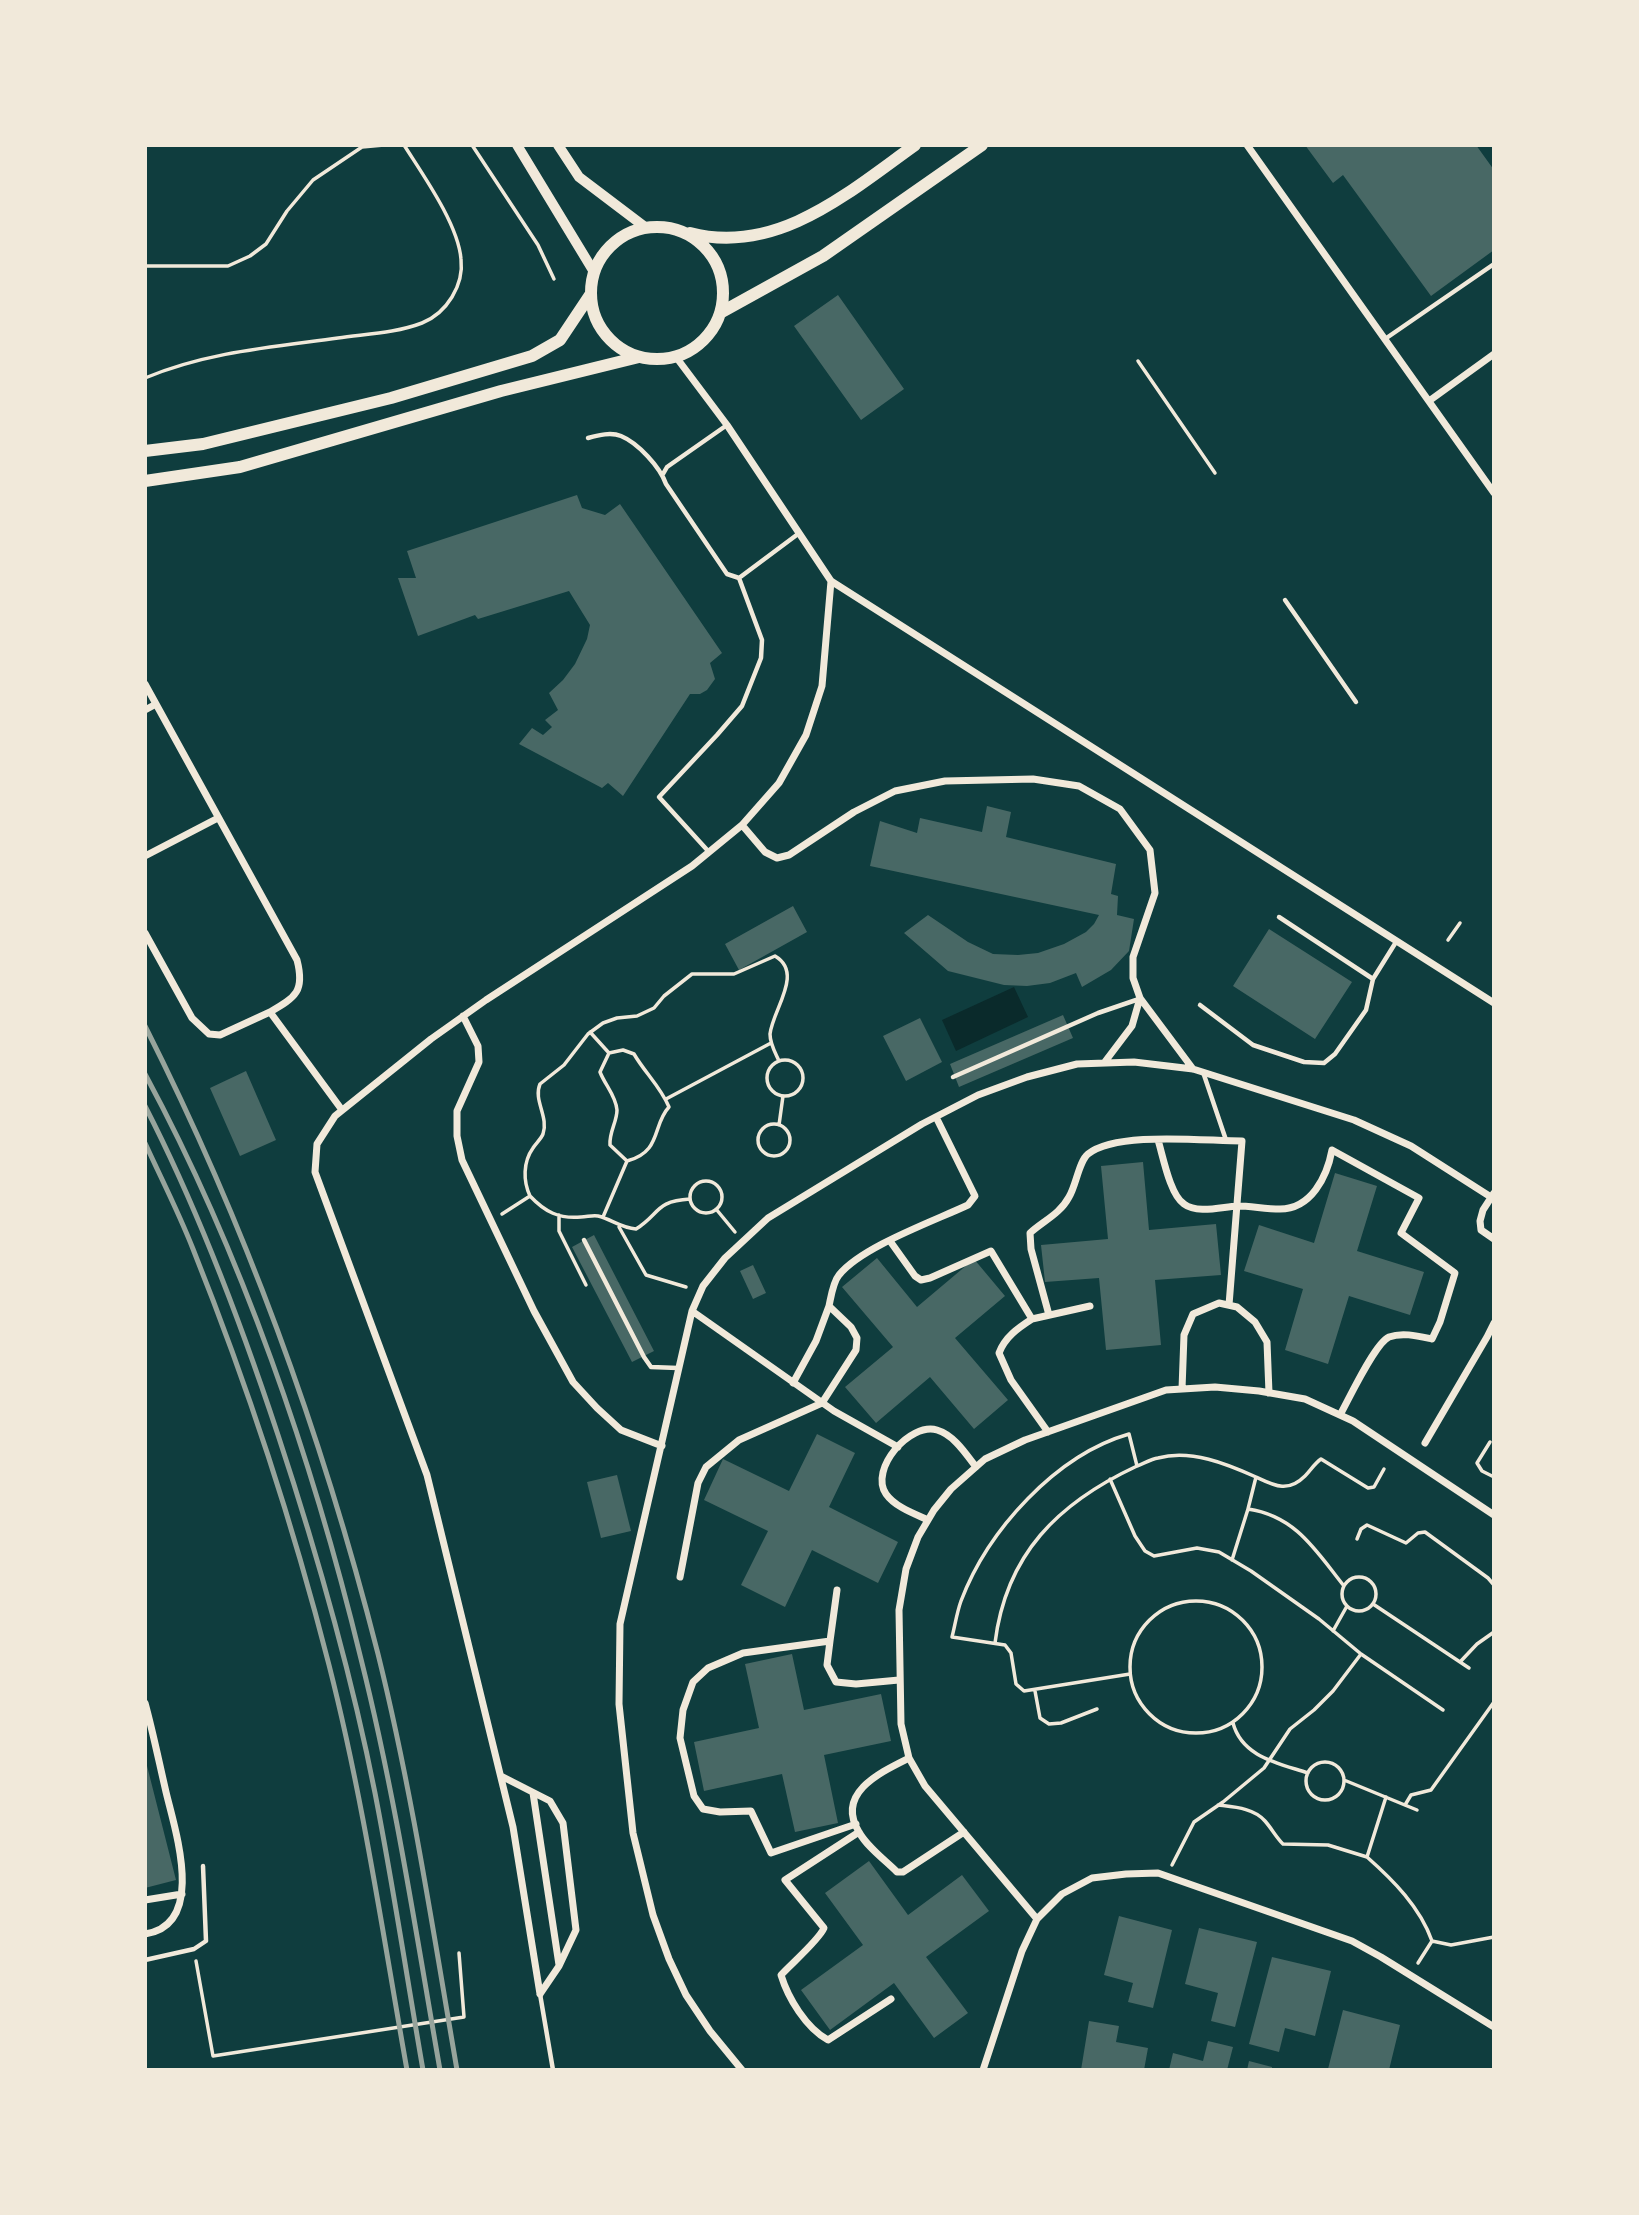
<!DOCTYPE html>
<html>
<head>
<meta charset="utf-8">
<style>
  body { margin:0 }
  #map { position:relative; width:1639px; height:2215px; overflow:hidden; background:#0f3d3e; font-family:Poppins,sans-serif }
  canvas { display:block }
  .frame { position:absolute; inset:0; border:147px solid #f1e9da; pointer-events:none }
</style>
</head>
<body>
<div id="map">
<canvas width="1639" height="2215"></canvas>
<div class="frame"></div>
</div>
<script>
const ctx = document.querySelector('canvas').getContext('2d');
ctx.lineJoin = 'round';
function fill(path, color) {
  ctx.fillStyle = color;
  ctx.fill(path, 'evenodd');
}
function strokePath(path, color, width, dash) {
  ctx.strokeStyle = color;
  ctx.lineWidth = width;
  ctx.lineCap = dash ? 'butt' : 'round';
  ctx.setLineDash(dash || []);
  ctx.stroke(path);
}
fill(new Path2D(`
  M1014,987l14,30 -72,34 -14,-31z`), '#0a2a2b');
fill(new Path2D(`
  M1305,145h171l18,25v80l-63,46 -88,-121 -10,8z
  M838,295l66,94 -43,31 -67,-94z
  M577,495l5,13 23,7 15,-11 102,149 -12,10 5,16 -8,11 -7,4h-10l-67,102 -15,-13 -6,5 -83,-44 13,-16 11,7 9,-8 -7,-7 13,-10 -9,-17 14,-13 12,-16 12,-25 3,-14 -21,-34 -91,28 -3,-4 -57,21 -20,-58h18l-9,-27z
  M987,806l24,6 -5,25 110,27 -5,30 7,2 -1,19 17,4 -5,32 -18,19 -29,17 -6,-14 -26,10 -23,3 -23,-1 -56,-14 -44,-38 24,-18 40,27 25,12 25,1 20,-2 26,-9 22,-12 8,-8 5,-9 -229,-49 10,-45 37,12 3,-15 62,14z
  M793,906l14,26 -68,38 -14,-26z
  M1269,929l83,53 -37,57 -82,-53z
  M1063,1015l10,23 -114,49 -9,-23z
  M920,1018l22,44 -36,19 -23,-45z
  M246,1071l30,69 -36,16 -30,-68z
  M1143,1162l6,68 67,-6 5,51 -66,5 6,65 -55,5 -7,-72 -54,4 -4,-37 67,-6 -7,-73z
  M1335,1173l42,13 -20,65 67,21 -14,43 -61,-19 -21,68 -43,-14 18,-61 -59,-18 15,-46 55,18z
  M594,1235l60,116 -22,11 -60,-115z
  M877,1258l40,49 57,-48 31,37 -50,42 53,62 -34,29 -44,-52 -54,46 -31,-36 48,-40 -51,-60z
  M753,1265l13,28 -13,6 -13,-28z
  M817,1434l38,19 -26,54 69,35 -20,41 -66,-33 -27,57 -44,-22 27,-54 -64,-31 19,-41 66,32z
  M617,1475l14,56 -30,7 -14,-56z
  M792,1654l12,56 77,-16 10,47 -67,14 14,68 -43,9 -13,-58 -78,17 -10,-49 65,-14 -14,-64z
  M145,1758l31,122 -31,8z
  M869,1861l39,54 54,-40 27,36 -63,46 42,56 -34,25 -40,-55 -64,47 -29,-40 62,-45 -38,-52z
  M1119,1916l53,14 -19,78 -25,-6 5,-19 -29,-8z
  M1199,1928l58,14 -22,85 -24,-6 7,-28 -33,-9z
  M1272,1957l59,14 -16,65 -30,-8 -6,24 -30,-8z
  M1343,2010l57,15 -11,45 -61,-1z
  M1089,2021l30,5 -3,16 32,6 -4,22h-63z
  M1208,2041l25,6 -6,23h-58l4,-17 30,8z
  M1249,2061l23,6v3h-25z`), '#486865');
strokePath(new Path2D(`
  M472,145l66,100 16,34
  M145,266h83l22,-10 16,-12 21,-33 26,-31 49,-33 22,-2
  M1138,361l77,112
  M145,378c62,-26 127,-31 193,-40 27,-4 58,-5 84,-15 25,-10 42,-38 39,-64 -3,-35 -38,-84 -57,-114
  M1448,940l12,-17
  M590,1032l19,21 14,-3 11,4c11,19 26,32 35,53 -17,18 -7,45 -42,54l-24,56
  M609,1053l-9,19c5,13 16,24 17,38 0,12 -8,22 -7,35l17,16
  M767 1078a18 18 0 1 1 36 0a18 18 0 1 1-36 0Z
  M666,1099l105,-56
  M758 1140a16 16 0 1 1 32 0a16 16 0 1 1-32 0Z
  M779,1125l4,-29
  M690 1197a16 16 0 1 1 32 0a16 16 0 1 1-32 0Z
  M530,1196c-7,-15 -7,-34 3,-48 3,-5 8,-9 10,-14 6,-17 -10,-34 -3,-50l24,-19 24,-31 15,-11 14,-5 20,-2 17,-8 10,-12 28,-22h42l41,-18c29,17 -2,53 -5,78 0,10 5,18 9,27
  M716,1209l19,23
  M502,1214l28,-18c15,16 29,23 51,21 6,0 11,-2 17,-1 13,3 23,12 38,13 24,-15 19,-28 54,-30
  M559,1215v16l27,54
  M619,1227l27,48 40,12
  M1490,1442l-13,21 5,8 12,6
  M1137,1466c6,-2 14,-7 21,-8 33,-9 69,6 98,19l-8,32
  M1256,1477c19,9 32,16 49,-1 6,-6 9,-12 16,-17l47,29 6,-1 10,-18
  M1110,1479l25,57 10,15 9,5 43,-8 22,4 32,19 68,48 42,35 82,56
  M1357,1539l4,-10 6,-4 39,18 12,-10 7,-1 63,46 6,7
  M1232,1560l16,-51c48,7 68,42 96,77
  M1342 1594a17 17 0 1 1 34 0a17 17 0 1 1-34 0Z
  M1130 1667a66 66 0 1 1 132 0a66 66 0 1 1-132 0Z
  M1373,1604l96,64
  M1333,1631l14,-25
  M995,1643c11,-89 63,-140 142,-177l-8,-32c-73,21 -141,96 -168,167 -4,11 -6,24 -9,36l53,8 6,8 5,31 8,7 106,-17
  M1460,1662l17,-18 17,-12
  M1035,1691l5,27 9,6 12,-1 36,-14
  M1233,1723c9,34 45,40 75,50
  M1306 1781a19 19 0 1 1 38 0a19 19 0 1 1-38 0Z
  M1344,1780l73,30
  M1218,1805c16,2 36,3 47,16 7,8 11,16 18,23l45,1 39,12 19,-60
  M1405,1805l6,-10 20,-5 63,-88
  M1367,1857c26,23 53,50 65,84l-14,22
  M1172,1865l22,-43 29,-20 41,-34 26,-39 24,-19 19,-19 28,-37
  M1432,1941l19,4 43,-8
  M196,1961l17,95 251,-39 -5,-64`), '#f1e9da', 3.5);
strokePath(new Path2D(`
  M1385,339l109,-75
  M588,438c11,-3 23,-6 33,-2 17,7 39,31 45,48l61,90 12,4 23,62 -1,18 -19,48 -25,29 -58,62 50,55
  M663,474l4,-7 60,-42
  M739,578l59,-44
  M1285,600l71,102
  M1279,917l94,62 23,-37
  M1200,1005l53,40 51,17 20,1 11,-9 31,-44 7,-31
  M1203,1072l23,68
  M953,1077l145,-64 41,-14
  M584,1240l60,117 7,10 27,1
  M145,1960l49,-11 12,-8 -3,-75
  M540,1994l13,76`), '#f1e9da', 4.5);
strokePath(new Path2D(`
  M1247,145l247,348
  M676,357l51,68 104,156 663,422
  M1429,401l65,-47
  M145,684l152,276c8,31 -1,37 -27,52l72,98
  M145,710l11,-6
  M742,825l23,27 12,6 12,-3 65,-43 41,-21 50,-10 88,-2 46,7 41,23 30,41 5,43 -22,64v21l7,20 53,71
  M145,856l73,-38
  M145,933l47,85 17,16 11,1 50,-23
  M463,1016l15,30 1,16 -22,49v25l5,24 72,151 39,71 24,26 24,22 41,16
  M1104,1063l28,-37 8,-28
  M1158,1140c5,16 12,55 26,64 13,10 37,3 53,2 14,0 28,3 43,3 31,0 47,-32 52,-59l87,48 -18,35 54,40 -15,49 -8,17c-14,-3 -30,-7 -43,-2 -14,6 -40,62 -49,78
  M1494,1193l-11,17 -3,11 1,9 13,9
  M890,1241l25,35 6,4 9,-2 61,-27 41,68c-14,9 -27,18 -33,34l12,27 37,52
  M829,1306c2,-9 4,-24 10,-31 22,-28 95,-54 129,-70l7,-9 -39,-79
  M692,1311l-72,313 -1,80 14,129 20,82 16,44 17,36 24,36 32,39
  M1049,1315l-18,-66 -1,-16c13,-12 30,-19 39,-36 7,-11 10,-36 19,-43 29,-23 116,-13 154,-13l-13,164
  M1032,1319l58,-13
  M1182,1389l2,-54 9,-21 26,-11 18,4 18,15 12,20 2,51
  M1425,1443l62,-106 7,-14
  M898,1447l-64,-36 -142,-100 11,-25 22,-28 43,-40 154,-94 56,-29 49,-18 50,-13 57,-2 59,7 161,51 57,26 83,53
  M928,1520c-13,-6 -33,-13 -42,-26 -17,-25 24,-72 51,-64 17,5 29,24 39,37
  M680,1577l18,-94 8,-16 33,-27 83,-37 34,-53 1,-12 -6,-11 -22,-21 -13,35 -23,42
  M837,1590l-7,51 -87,12 -35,15 -15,14 -10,28 -3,28 14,58 9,13 17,3 31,-1 20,42 85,-29
  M830,1641l-3,24 9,17 20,2 43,-4
  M145,1703c8,29 14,59 21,89 9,38 41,133 -21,142
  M909,1758c-28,14 -74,35 -50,74 8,15 26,28 38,40h6l61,-40
  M501,1776l49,25 13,22 13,107 -17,36 -19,28
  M533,1793l26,172
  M859,1832l-74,48 39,48c-5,12 -32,35 -43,47 7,23 25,53 47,65l63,-41
  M145,1900l37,-6
  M1037,1919l-112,-133 -16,-28 -8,-34 -2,-114 7,-41 12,-32 16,-27 17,-21 34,-30 40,-19 141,-50 49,-3 44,4 46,8 48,22 141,94
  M540,1994l-27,-167 -86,-352 -112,-303 2,-28 18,-28 96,-77 55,-39 206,-134 50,-41 37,-42 27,-48 16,-49 9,-105
  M983,2070l39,-119 15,-32 25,-25 30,-16 34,-4 32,-1 194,68 29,16 113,70`), '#f1e9da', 7);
strokePath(new Path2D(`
  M517,145l77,127
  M558,145l21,32 66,50`), '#f1e9da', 10);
strokePath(new Path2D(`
  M591 293a66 66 0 1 1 132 0a66 66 0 1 1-132 0Z
  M690,233c87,23 159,-41 225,-88
  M720,313l103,-57 159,-111
  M145,451l58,-7 188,-46 141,-42 28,-16 30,-45
  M145,481l95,-14 261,-76 138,-34`), '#f1e9da', 12);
strokePath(new Path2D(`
  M145,1026c101,200 178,412 233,628 34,137 55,277 79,416
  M145,1074c97,180 168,387 216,585 34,135 55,274 79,411
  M145,1106c54,105 96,217 133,329 39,118 73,237 97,358 18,92 32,185 48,277
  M145,1143c16,35 34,70 48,106 54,135 100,275 136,416 34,133 54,270 78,405`), '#97a49c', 5);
</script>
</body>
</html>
